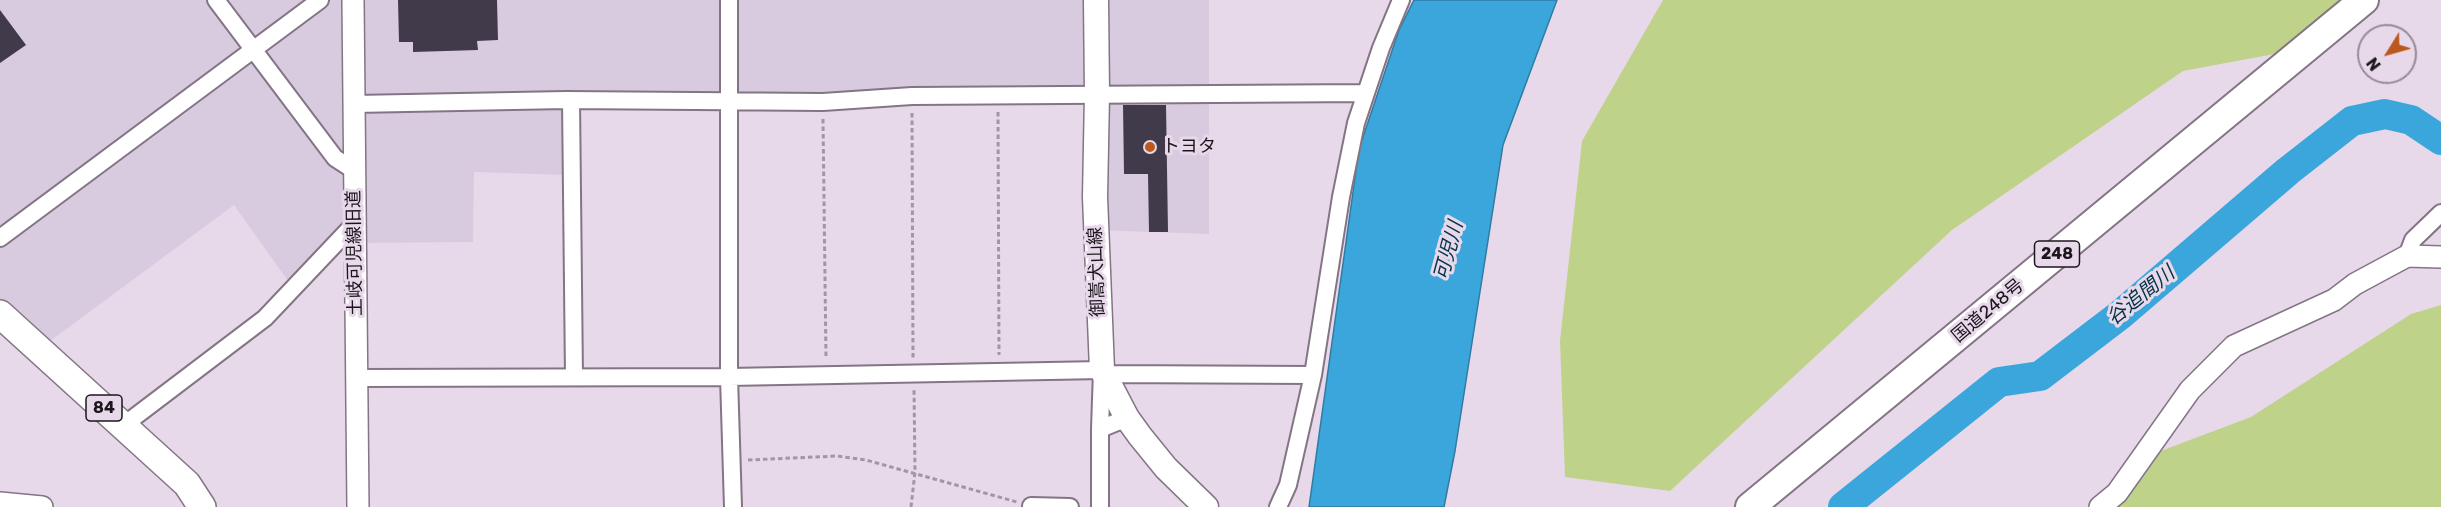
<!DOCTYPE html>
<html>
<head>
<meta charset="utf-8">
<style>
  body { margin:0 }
  #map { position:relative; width:2441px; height:507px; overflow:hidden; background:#e8d9ea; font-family:Rubik,sans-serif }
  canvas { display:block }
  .north { position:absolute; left:2357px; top:24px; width:60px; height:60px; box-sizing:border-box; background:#e8d9ea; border:2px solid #968b98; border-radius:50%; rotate:233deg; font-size:16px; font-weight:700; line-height:24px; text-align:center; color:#1b161c }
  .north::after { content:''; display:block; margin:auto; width:21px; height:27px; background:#bb581e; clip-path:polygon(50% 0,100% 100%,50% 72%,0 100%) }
</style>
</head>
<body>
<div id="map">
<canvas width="2441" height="507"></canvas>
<div class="north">N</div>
</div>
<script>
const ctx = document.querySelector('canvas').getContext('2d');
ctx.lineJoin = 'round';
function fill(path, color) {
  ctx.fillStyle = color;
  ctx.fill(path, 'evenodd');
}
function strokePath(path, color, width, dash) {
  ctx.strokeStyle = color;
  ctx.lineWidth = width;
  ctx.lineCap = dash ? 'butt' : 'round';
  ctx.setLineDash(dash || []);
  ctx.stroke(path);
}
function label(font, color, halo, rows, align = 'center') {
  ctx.font = font + ' Rubik,"Noto Sans JP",sans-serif';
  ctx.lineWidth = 6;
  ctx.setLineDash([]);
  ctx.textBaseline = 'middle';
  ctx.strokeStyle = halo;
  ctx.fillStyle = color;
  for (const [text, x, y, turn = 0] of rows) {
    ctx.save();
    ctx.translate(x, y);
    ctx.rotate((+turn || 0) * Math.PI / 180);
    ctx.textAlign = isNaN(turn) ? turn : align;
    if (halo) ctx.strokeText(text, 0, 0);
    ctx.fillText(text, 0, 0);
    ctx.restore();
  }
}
fill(new Path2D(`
  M0,0h1209v234l-113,-4 1,-135 -531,5 -1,75 -91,-3 -1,70 -118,1v-19l-62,64 -59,-83 -196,145 -38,-36z`), '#d8cbdf');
fill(new Path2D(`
  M1663,0h695l-35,45 -140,26 -231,159 -282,261 -105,-14 -5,-136 22,-200z
  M2441,305v202h-329l17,-44 122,-46 160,-103z`), '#bfd28a');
const water = new Path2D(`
  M1414,0h143l-54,145 -48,306 -11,56h-135l50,-358 40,-119z`);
fill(water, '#3ba6db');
strokePath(water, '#317ba2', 1.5);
strokePath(new Path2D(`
  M1843,507l156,-125 41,-6 80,-61 168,-144 64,-50 33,-7 26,6 30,20`), '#3ba6db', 30);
fill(new Path2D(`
  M398,0h99l1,40 -21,1 1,9 -65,2v-10h-14z
  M0,10l26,35 -26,18z
  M1123,105h43l2,127h-19l-1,-58h-24z`), '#403a4b');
const minor = new Path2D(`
  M216,0l119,158 20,13
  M729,0v377l4,130
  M571,100l3,277
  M354,104l212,-4 257,2 89,-6 454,-3
  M0,238l320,-238
  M2407,256l6,-16 28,-27
  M1104,374l209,1
  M357,378l372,-1 373,-7 -2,59
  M124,425l141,-107 90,-95
  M1031,506l39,1
  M1100,507v-78l27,-11
  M1278,507l10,-22 25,-110 28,-178 15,-74 25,-75 20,-48`);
const tertiary = new Path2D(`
  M353,0l5,507
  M0,503l42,4
  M2100,507l17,-14 73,-103 44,-44 100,-46 21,-16 52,-28 34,1`);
const secondary = new Path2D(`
  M1096,0l1,94 -2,103 7,173 25,48 13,18 26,32 40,39`);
const primary = new Path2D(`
  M0,314l187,170 15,23`);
const trunk = new Path2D(`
  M1750,507l614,-507`);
strokePath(minor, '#837584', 20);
strokePath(tertiary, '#837584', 24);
strokePath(secondary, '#837584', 27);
strokePath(primary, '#837584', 30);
strokePath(trunk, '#837584', 32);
strokePath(new Path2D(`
  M998,112l1,243
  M912,113l1,245
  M823,119l3,239
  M748,460l89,-4 29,4 151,42
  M911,507l4,-35 -1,-83`), '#a296a4', 3, [4.5, 3]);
strokePath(minor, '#fff', 16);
strokePath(tertiary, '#fff', 21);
strokePath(secondary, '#fff', 24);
strokePath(primary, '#fff', 27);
strokePath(trunk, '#fff', 28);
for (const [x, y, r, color] of [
  [1150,147,6,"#bb581e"]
]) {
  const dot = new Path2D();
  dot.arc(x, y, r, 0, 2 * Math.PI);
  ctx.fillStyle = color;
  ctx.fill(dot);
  strokePath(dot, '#e8d9ea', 2);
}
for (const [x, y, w] of [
  [2057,254,45],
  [104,408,36]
]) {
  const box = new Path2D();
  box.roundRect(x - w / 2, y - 13, w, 26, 4.5);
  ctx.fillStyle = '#e8d9ea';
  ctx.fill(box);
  strokePath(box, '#1b161c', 1.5);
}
label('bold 16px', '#1b161c', null, [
  ["248",2057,254],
  ["84",104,408]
]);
label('18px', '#1b161c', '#e8d9ea', [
  ["トヨタ",1162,147]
], 'left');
label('18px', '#1b161c', '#e8d9ea', [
  ["土岐可児線旧道",355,253,-91],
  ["御嵩犬山線",1097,272,-92],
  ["国道248号",1988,311,-40]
]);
label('italic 20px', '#023247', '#e8d9ea', [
  ["可児川",1449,251,-75],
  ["谷追間川",2141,296,-39]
]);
</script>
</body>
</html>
